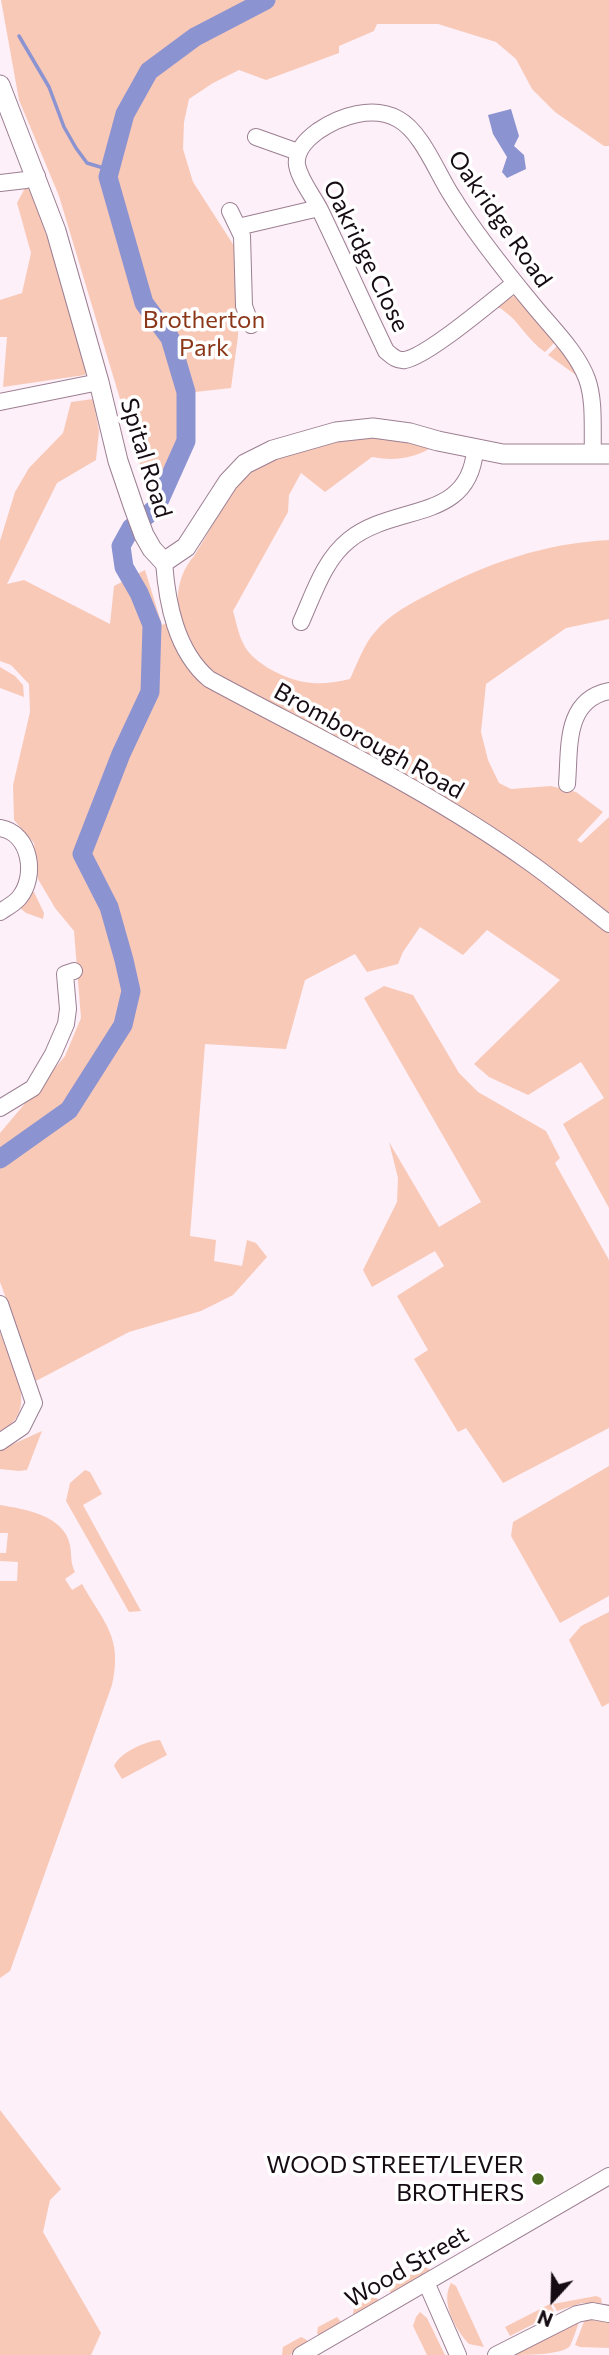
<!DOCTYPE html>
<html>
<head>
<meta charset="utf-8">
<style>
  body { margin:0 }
  #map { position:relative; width:609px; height:2355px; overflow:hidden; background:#fdf0f9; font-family:Commissioner,sans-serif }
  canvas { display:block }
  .north { position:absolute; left:518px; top:2264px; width:70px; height:70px; -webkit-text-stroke:5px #fff; paint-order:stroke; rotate:202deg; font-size:19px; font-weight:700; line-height:28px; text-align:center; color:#150b12 }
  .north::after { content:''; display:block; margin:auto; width:24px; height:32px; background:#150b12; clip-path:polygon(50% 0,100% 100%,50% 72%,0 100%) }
</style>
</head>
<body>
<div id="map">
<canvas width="609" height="2355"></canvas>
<div class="north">N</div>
</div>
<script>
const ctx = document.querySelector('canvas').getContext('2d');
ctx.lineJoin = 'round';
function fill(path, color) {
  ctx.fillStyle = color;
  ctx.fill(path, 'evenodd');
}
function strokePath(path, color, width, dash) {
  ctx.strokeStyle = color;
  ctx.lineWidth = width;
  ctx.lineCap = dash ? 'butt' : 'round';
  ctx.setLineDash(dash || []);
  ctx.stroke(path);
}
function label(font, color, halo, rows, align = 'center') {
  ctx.font = font + ' Commissioner,sans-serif';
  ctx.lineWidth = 7;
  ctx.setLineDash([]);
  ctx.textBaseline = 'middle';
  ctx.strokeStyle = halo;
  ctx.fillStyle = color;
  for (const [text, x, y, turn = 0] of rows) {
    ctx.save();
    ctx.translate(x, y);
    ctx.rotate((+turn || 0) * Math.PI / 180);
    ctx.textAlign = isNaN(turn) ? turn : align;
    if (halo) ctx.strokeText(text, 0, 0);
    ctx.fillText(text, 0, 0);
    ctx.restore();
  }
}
fill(new Path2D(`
  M1,0h608v146h-5l-49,-34 -23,-23 -16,-30 -20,-17 -58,-18h-61l-3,7 -35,15v7l-73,27 -27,-10 -26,13 -24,16 -5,23 -1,27 10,33 45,70v84l-7,52 -45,5v48l-27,59 -8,2 -92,-306 -40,-96z
  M25,188l6,2 3,5 53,171 -2,9 -82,12 4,-50h-7v-37l22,-7 9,-40 -14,-50z
  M515,296l6,3 35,42 -11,11c-17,-11 -26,-31 -41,-41 -5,-4 -5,-3 -11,-2l17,-12z
  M559,344l13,17 12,29 -8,-15 -28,-20z
  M93,399l6,32 -3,29 -39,23 -50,101 17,-4 86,44 4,-38 31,-16 17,55 17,-7c-4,-22 0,-45 15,-62 15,-23 35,-64 54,-81 22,-21 92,-36 123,-37 20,0 40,5 58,11 -19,10 -35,12 -57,8l-47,35 -24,-19 -12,22 -1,17 -55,99c3,10 5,22 10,32 9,21 47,39 69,40 13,1 25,-1 38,-4 7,-15 14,-35 25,-47 16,-19 35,-28 56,-39 56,-30 115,-50 178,-53v79l-43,9 -80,56 -5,48 7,28 11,23 12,6 40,-3 25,6 27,20 -26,28 4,3 28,-26v391l-46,-84 41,-26 -23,-36 -53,33 -39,-18 -15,-13 86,-84 -73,-50 -24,25 -43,-28 -17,25 -5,12 -31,8 -12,-18 -50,26 -19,69 -81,-5 -15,192 26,4 -2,21 28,5 5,-26 9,3 11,14 -34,38 -32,16 -72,21 -93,49 -36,-99v-149l65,-77 16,-38 -7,-87 -19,-23 -17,-29 -4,-36 -20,-23 -1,-35 17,-73 -1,-28 -18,-19 -11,-4v-120l15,-49 14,-24 34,-35 8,-31z
  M0,667l15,9 8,9 1,12 -24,-9z
  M31,892h3l10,21 -1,6 -17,-6 -6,-5z
  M384,986l29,9 46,78 19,19 68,39 14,27 -5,5 54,97v168l-106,55 -37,-55 -8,4 -44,-73 14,-9 -31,-54 47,-30 -9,-15 -63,36 -9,-17 34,-68 1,-24 -9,-36 50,85 42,-25 -117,-204z
  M0,1332c11,32 42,80 0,99z
  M42,1431l-15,39 -8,1 -19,-2v-19z
  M609,1466v130l-49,27 -49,-87 2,-14z
  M85,1470l5,2 12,22 -19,11 58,106 -12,1 -63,-111 4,-18z
  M0,1505c24,4 64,10 70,40 2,11 0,17 5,27l-10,7 7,11 10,-6c22,39 41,53 30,101l-102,286 -10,7v-397h17l1,-19 -18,-1v-8h6l2,-20h-8z
  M609,1612v91l-7,4 -33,-67 12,-14z
  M160,1740l7,15 -45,24 -8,-13c6,-14 32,-25 46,-26z
  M0,2110l61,79 -11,11 -7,32 58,101 -10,22h-91z
  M425,2267l7,4 -40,23 -2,-2v-6z
  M451,2283l5,3 28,61 -15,-3c-14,-15 -29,-42 -18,-61z
  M373,2296l5,3v3l-22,13 -3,-1 1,-7z
  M596,2296l5,2 1,5h-20l-25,8 -4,-7z
  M550,2304l5,9 -45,23 -5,-9z
  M420,2312l7,6 18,37h-18l-14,-29 3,-9z
  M337,2317l5,6 -20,13 -5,-2 1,-7z
  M580,2319c-3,9 -6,18 -10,27 -7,9 -46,9 -60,9z
  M585,2319l24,3v26l-29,-1 -5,-2z
  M301,2337l6,3 -1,6 -16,9h-8l1,-8z`), '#f9c9b8');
fill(new Path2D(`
  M511,109l8,27 -5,10 10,9 2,14 -19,9 -5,-6 5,-15 -14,-23 -5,-19z`), '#8c93d1');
strokePath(new Path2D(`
  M19,36l30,51 15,40 12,21 11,15 23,7`), '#8c93d1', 3.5);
strokePath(new Path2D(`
  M0,1159l69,-49 54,-85 8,-34 -7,-31 -15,-53 -27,-53 39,-100 29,-62 2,-67 -13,-32 -15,-26 -3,-21 10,-18 25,-20 30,-67v-49l-16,-54 -26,-35 -36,-126 17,-63 24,-43 46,-34 71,-37`), '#8c93d1', 19);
const minor = new Path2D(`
  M256,137l42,15
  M0,183l26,-3 11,-4
  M230,211l12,25 2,70 7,19
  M238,227l81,-19
  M515,283c-22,17 -87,73 -110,77 -8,1 -13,-4 -19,-9 -22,-46 -43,-93 -65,-139 -7,-15 -21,-31 -24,-47 -2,-15 10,-26 21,-34 22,-15 55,-26 80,-12 24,13 39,54 54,77 24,39 53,75 82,110 18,22 43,46 53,73 8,22 5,51 6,74
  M0,402l99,-20
  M164,562c3,41 12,89 45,117 107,58 220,111 320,183 27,19 53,41 80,62
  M301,622c13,-29 23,-62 48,-82 46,-37 120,-17 126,-90
  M567,784c3,-36 -3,-84 42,-93
  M0,828c31,5 37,49 19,70 -5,6 -13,10 -19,14
  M0,1108l33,-20 20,-34 13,-30 2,-15 -3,-35 9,-3
  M0,1304l34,99 -12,24 -22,15
  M426,2282l32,73
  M301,2355l308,-179
  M496,2355l81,-41 15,-3 17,3`);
const major = new Path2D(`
  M0,85l56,146 43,151 19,79 16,47 10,27 8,14 12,13 22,-15 42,-65 17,-18 28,-14 63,-18 37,-4 37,5 28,8 65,13h106`);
strokePath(minor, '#9c7f92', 18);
strokePath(major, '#9c7f92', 21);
strokePath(minor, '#fff', 16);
strokePath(major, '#fff', 19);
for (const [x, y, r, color] of [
  [538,2179,7,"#48671c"]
]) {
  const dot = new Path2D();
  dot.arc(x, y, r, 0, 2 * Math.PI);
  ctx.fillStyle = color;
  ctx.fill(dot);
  strokePath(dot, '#fff', 2.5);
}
label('24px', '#150b12', '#fff', [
  ["Oakridge Road",500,219,55],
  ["Oakridge Close",366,256,64],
  ["Spital Road",146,458,73],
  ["Bromborough Road",369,741,29],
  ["Wood Street",407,2267,-30]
]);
label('24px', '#8a3618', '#fff', [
  ["Brotherton",204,320],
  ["Park",204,348]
]);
label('24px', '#150b12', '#fff', [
  ["WOOD STREET/LEVER",524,2165],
  ["BROTHERS",524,2193]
], 'right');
</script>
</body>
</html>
